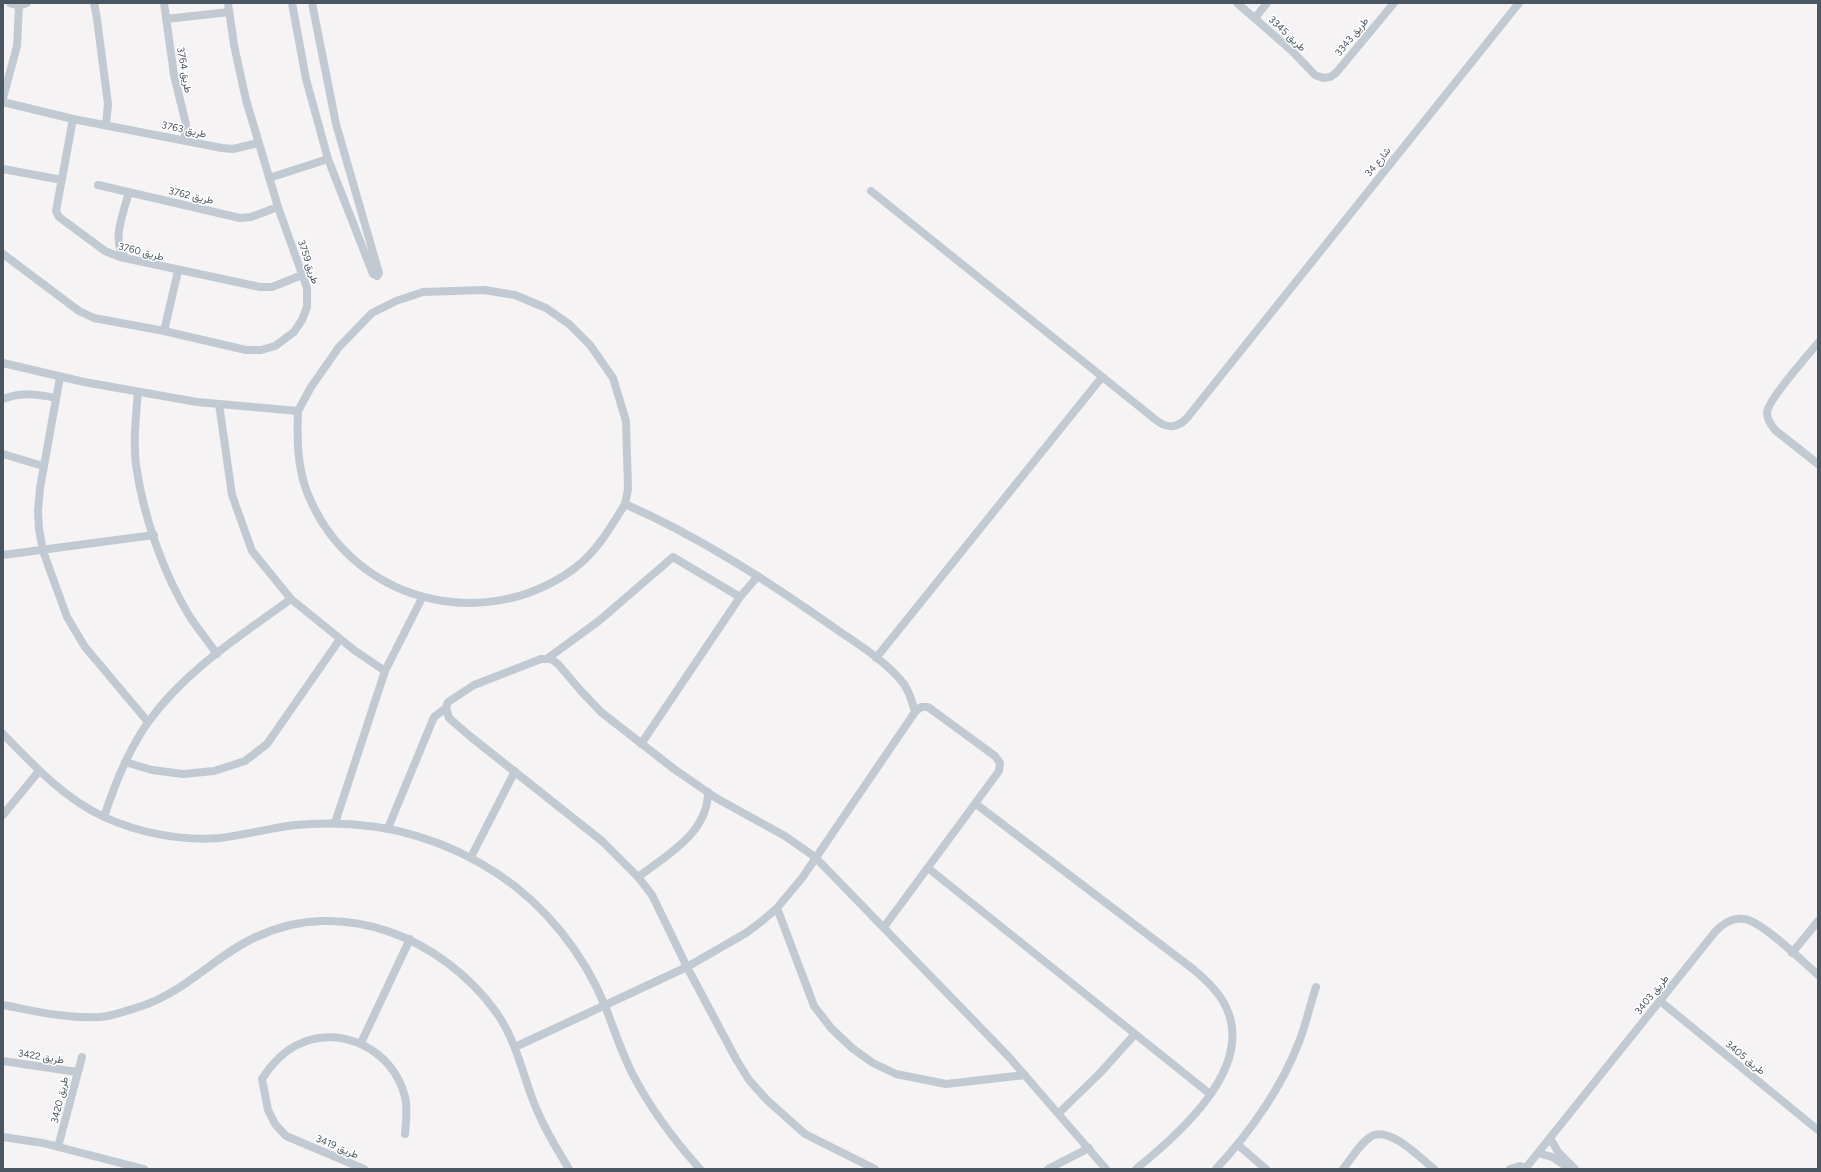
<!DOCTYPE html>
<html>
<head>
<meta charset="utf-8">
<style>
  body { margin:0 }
  #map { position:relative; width:1821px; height:1172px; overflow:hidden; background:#f5f3f3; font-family:Figtree,sans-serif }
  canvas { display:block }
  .frame { position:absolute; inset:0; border:4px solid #4a5661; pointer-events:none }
</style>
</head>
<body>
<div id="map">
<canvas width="1821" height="1172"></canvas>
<div class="frame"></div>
</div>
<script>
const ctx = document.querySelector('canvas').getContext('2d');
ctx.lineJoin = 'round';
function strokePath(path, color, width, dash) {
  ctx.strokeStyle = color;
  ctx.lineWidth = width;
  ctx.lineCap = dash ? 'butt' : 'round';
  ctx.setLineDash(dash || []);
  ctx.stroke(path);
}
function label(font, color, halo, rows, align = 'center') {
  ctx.font = font + ' Figtree,Vazirmatn,sans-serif';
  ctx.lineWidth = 3;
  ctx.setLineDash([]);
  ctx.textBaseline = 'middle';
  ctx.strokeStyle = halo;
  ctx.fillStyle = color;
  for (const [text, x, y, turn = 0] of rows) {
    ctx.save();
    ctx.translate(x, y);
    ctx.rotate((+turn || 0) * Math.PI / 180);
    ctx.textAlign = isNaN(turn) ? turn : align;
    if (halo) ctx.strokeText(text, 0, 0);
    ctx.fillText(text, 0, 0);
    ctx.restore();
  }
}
strokePath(new Path2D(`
  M10,3l9,3 8,-3
  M94,3l3,16 11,85 -2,21
  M164,3l10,72 12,49 -2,16
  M292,3l14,76 22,80 45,115 4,2 2,-3 -43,-149 -24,-121
  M1237,3l54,47 24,25 8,3 7,-1 6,-4 58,-70
  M1255,18l12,-15
  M166,19l63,-7
  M3,98l14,-52 2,-40
  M3,102l70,17 149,29 11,1 25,-6
  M73,119l-17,92 3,6 46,34 15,6 140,30h12l30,-12
  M3,169l59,11
  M269,178l59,-19
  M98,185l142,33 11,-1 27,-10
  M871,191l285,229c11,9 22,8 31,-2l332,-415
  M3,254l76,57 15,7 70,13 82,19h15l14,-4 19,-14 8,-12 5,-13v-19l-29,-81 -32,-107 -12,-55 -6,-42
  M126,258c-16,-16 -2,-46 3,-66
  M164,331l14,-60
  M1818,343c-10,12 -51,58 -51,70 0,6 4,12 8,17l43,34
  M3,363l81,19 113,20 101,9 13,-24 28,-40 33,-34 24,-12 27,-9 61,-2 31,5 31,13 23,16 21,21 23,33 13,43 2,68 -3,15c75,33 144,78 211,125 23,16 50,32 68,55 6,9 8,18 11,28
  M60,377l-20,111 -2,23 1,18 4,22 24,66 18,30 63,75
  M138,392c-2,24 -5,48 -2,73 7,50 27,108 54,152 8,12 18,24 27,37
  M3,399c19,-7 34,-5 53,-1
  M219,404l13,91 20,56 39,48 63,51 31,21
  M298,411c-1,27 -1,55 9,81 42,108 175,145 268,76 22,-17 36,-41 50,-64
  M3,454l40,12
  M3,555l151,-20
  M548,658l52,-38 73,-63 67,40
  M876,658l226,-281
  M3,734c31,32 61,64 101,83 35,16 77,24 115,21 26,-3 51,-10 76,-13 74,-7 141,8 203,49 47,31 86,80 107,132 9,23 16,45 27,67 18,35 42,67 68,96
  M641,744l99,-147 18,-21
  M125,762l27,8 31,4 31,-3 31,-10 22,-17 73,-105
  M976,804l217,165c12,10 25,22 32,36 32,62 -47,130 -89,164
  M3,815l36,-44
  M104,817c11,-34 24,-67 45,-96 37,-51 91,-85 142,-122
  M335,823l50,-152 37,-73
  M388,828l46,-111 12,-9
  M471,857l44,-86
  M928,868l282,226
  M638,877c29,-22 70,-44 70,-85
  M777,908l37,98 17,22 21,20 21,15 23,11 50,10 79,-9
  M1792,953l26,-32
  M1660,1001l158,129
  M3,1005c32,6 64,14 97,12 13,-1 29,-7 42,-11 43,-14 74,-51 114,-69 87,-41 186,1 240,75 18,25 25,55 35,83 9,26 24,51 38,74
  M361,1043l49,-104
  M515,1047l172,-80 59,-34 16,-12 15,-13 25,-30 113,-166 6,-5h7l67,49 5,7 -1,8 -115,156
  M3,1061l74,11
  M1059,1113l41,-40 35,-39
  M3,1137l40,6 101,26
  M1550,1138l8,14 17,17
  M1238,1145l28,24
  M58,1147l24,-90
  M1538,1153l14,4 15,10
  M364,1169l-78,-33 -11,-12 -7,-14 -6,-31c9,-14 19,-26 35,-34 43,-22 97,5 108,52 3,12 1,24 0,37
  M875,1169l-70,-35 -38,-34 -18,-20 -13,-21 -49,-92 -35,-72 -14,-18 -36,-36 -131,-104 -22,-19 -3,-10 2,-6 26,-17 67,-26h10l7,5 23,27 20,21 73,57 42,29 69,38 30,21 194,200 97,112
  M1048,1169l41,-21
  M1216,1169c35,-38 64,-78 83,-127 7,-18 11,-37 17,-55
  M1343,1169c8,-10 19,-29 31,-34 19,-6 46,23 60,34
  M1510,1169l10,-3 6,2
  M1525,1169l190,-237c8,-9 17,-15 29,-13 18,2 59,43 74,56`), '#c1cad2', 8);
label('10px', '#4a5661', '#fff', [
  ["طريق 3345",1287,34,43],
  ["طريق 3343",1352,37,-51],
  ["طريق 3764",184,70,80],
  ["طريق 3763",184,130,12],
  ["شارع 34",1378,162,-51],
  ["طريق 3762",191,196,13],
  ["طريق 3760",141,252,14],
  ["طريق 3759",308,262,71],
  ["طريق 3403",1652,995,-51],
  ["طريق 3422",41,1057,9],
  ["طريق 3405",1745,1058,39],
  ["طريق 3420",60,1100,-77],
  ["طريق 3419",337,1147,23]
]);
</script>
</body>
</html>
